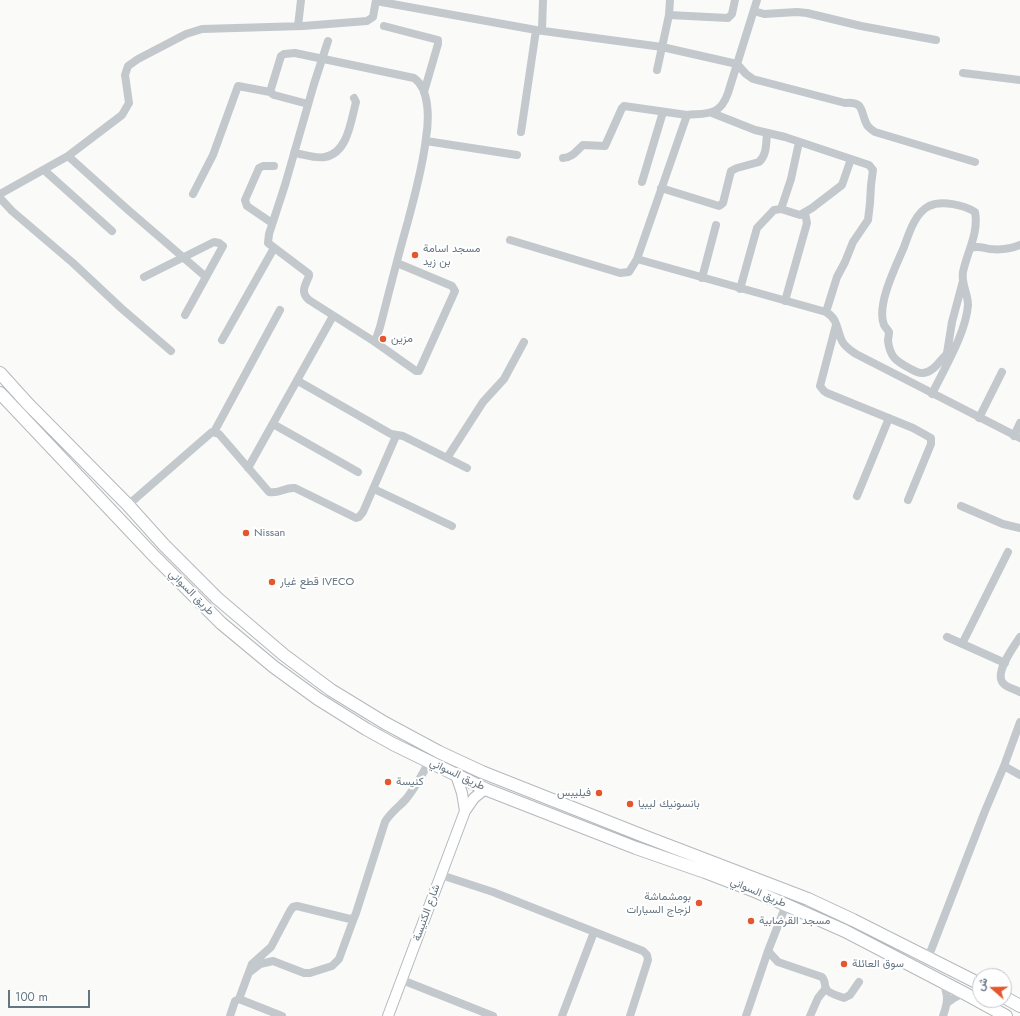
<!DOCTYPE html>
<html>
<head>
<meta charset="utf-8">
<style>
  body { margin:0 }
  #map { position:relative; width:1020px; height:1016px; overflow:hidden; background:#fafaf8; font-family:Jost,Vazirmatn,sans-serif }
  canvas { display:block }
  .north { position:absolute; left:972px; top:968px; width:40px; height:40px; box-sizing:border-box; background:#fff; border:1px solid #c1c8cd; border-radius:50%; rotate:290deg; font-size:11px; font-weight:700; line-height:16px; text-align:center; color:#657683 }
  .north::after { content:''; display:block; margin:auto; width:14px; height:18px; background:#e4572e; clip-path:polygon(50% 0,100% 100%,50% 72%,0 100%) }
  .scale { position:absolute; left:8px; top:990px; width:82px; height:18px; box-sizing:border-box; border:2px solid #657683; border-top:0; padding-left:5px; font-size:12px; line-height:14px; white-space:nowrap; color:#657683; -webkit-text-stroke:3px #fff; paint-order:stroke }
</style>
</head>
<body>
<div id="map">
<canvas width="1020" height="1016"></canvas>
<div class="north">ش</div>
<div class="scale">100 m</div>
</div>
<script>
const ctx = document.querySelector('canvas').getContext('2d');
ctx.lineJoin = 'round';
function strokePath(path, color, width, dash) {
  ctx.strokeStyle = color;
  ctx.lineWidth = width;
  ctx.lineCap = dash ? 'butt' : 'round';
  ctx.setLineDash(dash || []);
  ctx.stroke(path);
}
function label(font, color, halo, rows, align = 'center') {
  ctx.font = font + ' Jost,Vazirmatn,sans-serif';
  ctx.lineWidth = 4;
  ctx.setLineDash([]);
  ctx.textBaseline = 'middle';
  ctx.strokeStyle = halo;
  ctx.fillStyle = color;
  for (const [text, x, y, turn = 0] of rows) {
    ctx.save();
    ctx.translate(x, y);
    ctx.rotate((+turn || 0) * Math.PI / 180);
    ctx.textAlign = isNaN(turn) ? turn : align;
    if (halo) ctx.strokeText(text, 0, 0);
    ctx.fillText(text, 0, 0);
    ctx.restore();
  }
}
const major = new Path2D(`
  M456,775l6,18 3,18
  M388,1016l77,-205 9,-13 11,-9`);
const highway = new Path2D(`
  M0,373l28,31 100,101 36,40 53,53 67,57 47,35 54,33 54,29 43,20 159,63 167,64 45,21 127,64
  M0,393l154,163 67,67 53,44 44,32 48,30 27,15 92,45 151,59 69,24 52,20 88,39 119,62 42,23
  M1004,997l16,9`);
strokePath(major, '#b5babe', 12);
strokePath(highway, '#b4b9bd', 14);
strokePath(new Path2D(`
  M376,1l160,29 126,17 75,17 9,10 7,5 92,24c20,-2 15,9 22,22 2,3 5,5 8,7l100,30
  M754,11l10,3 33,-2 10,1 54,13 75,14
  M669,15l59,3 4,-4 3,-14
  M298,26l3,-26
  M384,26l54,14v4l-14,48
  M542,30l1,-30
  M328,41l-14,43 -29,101 -16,49 -1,9 41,31v2c-4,10 -9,16 0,24l66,42 41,29h3l36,-80 -3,-5 -55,-23
  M657,70l12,-55 1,-15
  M963,73l57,7
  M270,92l11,-36 3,-2 11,-1 119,25c16,11 15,42 12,60 -3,28 -11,56 -18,83 -10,35 -19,71 -28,106l-5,15
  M712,113l43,17 30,7 84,28 4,5 -2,15 -1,18 -2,17 -15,22 -8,20 -8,15 -11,35
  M521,132l15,-102
  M426,141l91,14
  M294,153c9,1 21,6 31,4 23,-4 26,-37 31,-55l-2,-4
  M68,156l59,53 79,68 -21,38
  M563,158c9,0 13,-7 20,-13l22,1 17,-38 2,-2 63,9
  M44,170l68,61
  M642,182l21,-70
  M661,188l58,18 4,-3 8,-32 6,-3 22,-6c8,-7 7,-19 8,-29
  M0,194l68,-38 54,-41 7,-12 -4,-28 3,-9 10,-7 48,-25 16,-5 101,-3 64,-5 6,-4 3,-17
  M193,194l20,-39 25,-69 32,6 4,3 34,9
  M0,198l12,13 61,52 48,45 50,43
  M781,209l10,-30 8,-37
  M272,223l-25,-17 -2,-6 14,-32 4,-2h11
  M510,240l110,33 9,-1 8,-13 50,-144c21,-2 33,1 41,-22l29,-93
  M971,248c7,-3 12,0 19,1 10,1 21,0 30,-4
  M637,259l189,53c13,8 10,17 16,29 3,6 8,9 14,13l164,84
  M144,277l70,-35 5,1 4,3 -17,31
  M702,278l14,-53
  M740,289l17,-61 17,-18 7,-1 19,6 12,-7 30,-23 9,-26
  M785,301l22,-78 -2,-10
  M836,325l-16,61 4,5 3,2 86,35 18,10v6l-23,56
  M222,340l52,-92
  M947,353l5,-31 11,-41
  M298,381l93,53 12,2 64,32
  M932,394c12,-25 34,-61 36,-89 0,-12 -7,-21 -5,-33 4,-20 16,-39 12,-60 -11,-7 -33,-12 -46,-6 -14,7 -20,27 -25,41 -8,19 -28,58 -20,78 1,2 4,5 5,7 0,3 -1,7 -1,9 2,16 8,20 21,27 4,2 9,6 14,5 13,-1 19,-18 30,-24
  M979,418l23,-46
  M273,424l85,48
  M214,432l66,-122
  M1014,436l6,-13
  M447,458l36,-56 21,-23 20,-37
  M248,468l85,-152
  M374,489l78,37
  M857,496l32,-78
  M128,505l84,-73 7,2 50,58c10,2 16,-5 26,-4l61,30 3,-1 4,-5 33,-76
  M961,506l42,18 17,4
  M947,637l58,26
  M1020,637c-6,9 -26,36 -17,46 4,5 12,6 17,9
  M962,644l46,-92
  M1004,766l16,9
  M441,875l52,17 150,59 4,4 1,5 -18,56
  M768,951l10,11 44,15c4,4 2,8 4,12 3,5 14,7 18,9l6,-3 9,-13
  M928,958l57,-147 19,-45 16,-44
  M251,971l9,-7 13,-3 31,12h6l22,-7 7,-7 15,-41
  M402,980l91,36
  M942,981c7,14 6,21 1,35
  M239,999l13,-35 19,-17 19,-36 3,-4 4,-1 53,13 4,-1 2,-5 29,-91c5,-9 14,-15 21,-23 9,-11 16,-24 23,-37
  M947,1003l7,-5 10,-5
  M230,1016l5,-15 4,-2 43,17
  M562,1016l32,-84
  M746,1016l22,-65 18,-46
  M810,1016l8,-18 8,-10`), '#c3c8cc', 8);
strokePath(major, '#fff', 10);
strokePath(highway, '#fff', 12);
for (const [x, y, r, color] of [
  [415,255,4,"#e4572e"],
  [383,339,4,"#e4572e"],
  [246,533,4,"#e4572e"],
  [272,582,4,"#e4572e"],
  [388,782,4,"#e4572e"],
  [599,793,4,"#e4572e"],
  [630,804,4,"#e4572e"],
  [699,903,4,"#e4572e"],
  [751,921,4,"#e4572e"],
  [844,964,4,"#e4572e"]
]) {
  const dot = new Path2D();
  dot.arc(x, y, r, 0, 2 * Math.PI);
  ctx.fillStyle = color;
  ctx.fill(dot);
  strokePath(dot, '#fff', 1.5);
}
label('11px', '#657683', '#fff', [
  ["مسجد اسامة",423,249],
  ["بن زيد",423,262],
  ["مزين",391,339],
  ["Nissan",254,533],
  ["قطع غيار IVECO",280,582],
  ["كنيسة",396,782],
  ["فيليبس",591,793,"right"],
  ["بانسونيك ليبيا",638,804],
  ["بومشماشة",691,897,"right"],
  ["لزجاج السيارات",691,910,"right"],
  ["مسجد القرضابية",759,921],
  ["سوق العائلة",852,964]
], 'left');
label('11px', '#657683', '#fff', [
  ["طريق السواني",191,593,45],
  ["طريق السواني",457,775,25],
  ["طريق السواني",758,893,23],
  ["شارع الكنيسة",427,913,-70]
]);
</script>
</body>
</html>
